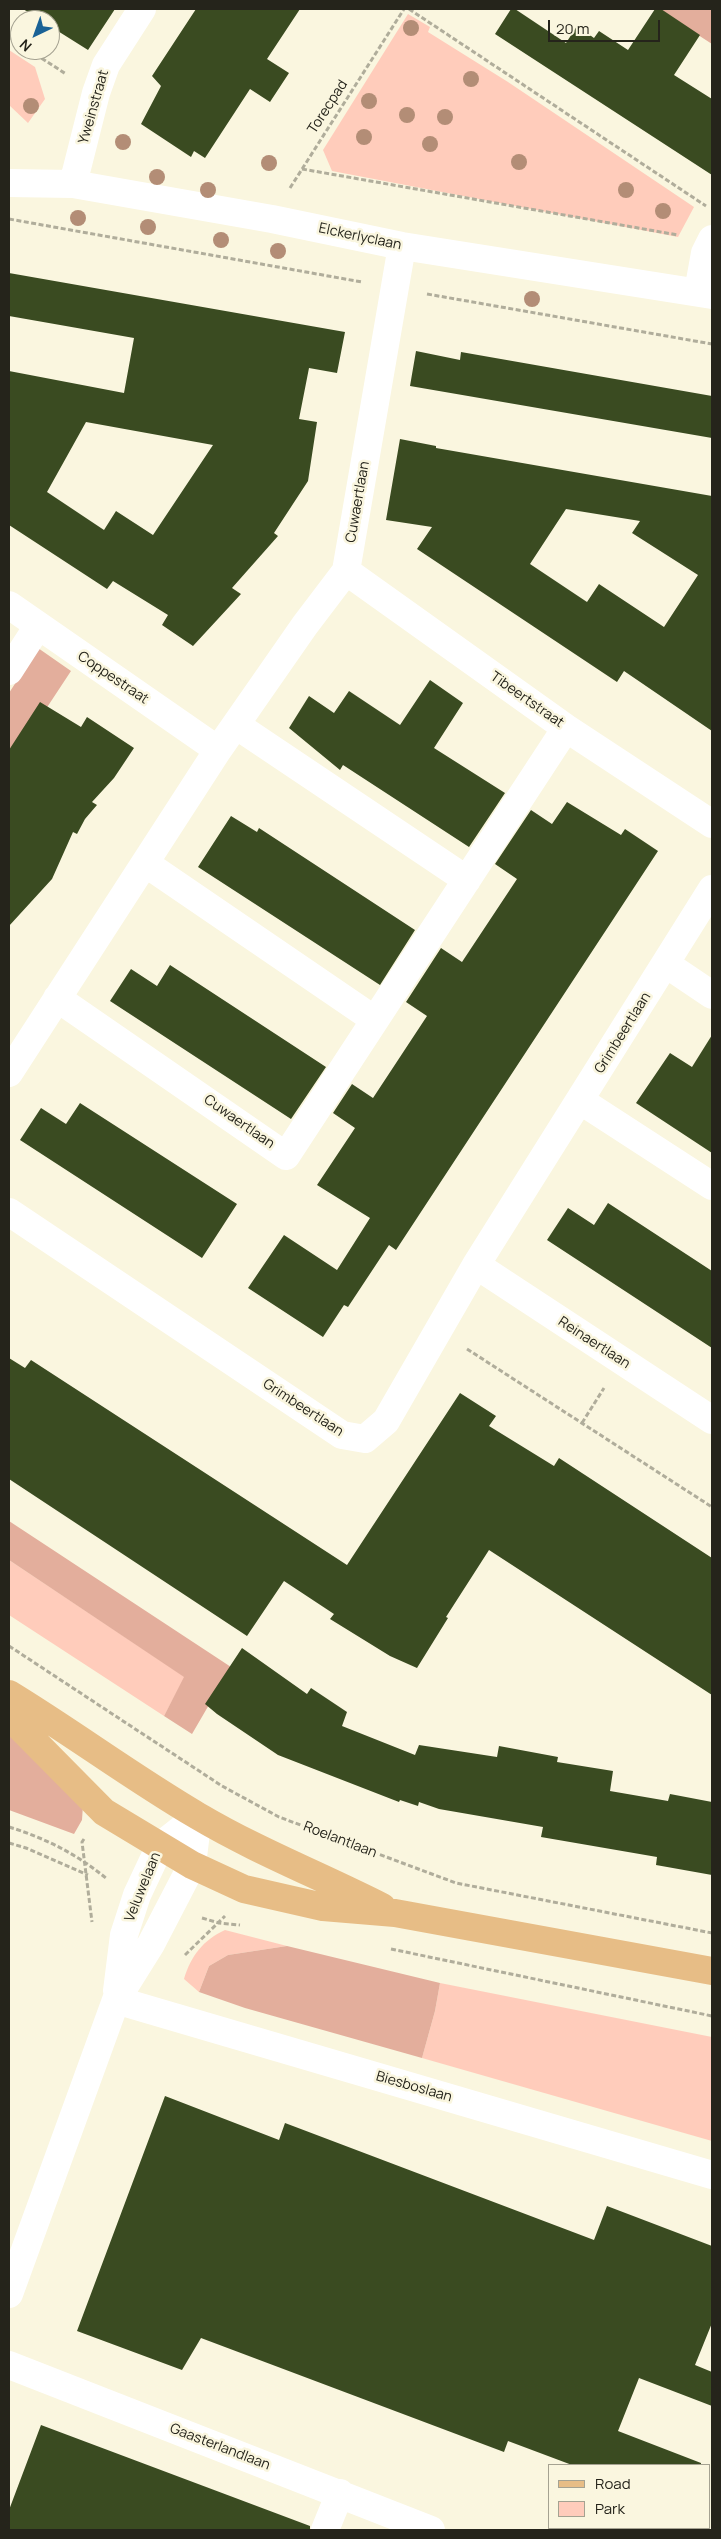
<!DOCTYPE html>
<html>
<head>
<meta charset="utf-8">
<style>
  body { margin:0 }
  #map { position:relative; width:721px; height:2539px; overflow:hidden; background:#faf6df; font-family:Manrope,sans-serif }
  canvas { display:block }
  .frame { position:absolute; inset:0; border:10px solid #25241b; pointer-events:none }
  .legend { position:absolute; left:548px; top:2464px; width:162px; height:65px; box-sizing:border-box; background:#faf6df; border:1px solid #a5a291; margin:0; padding:6px 9px; list-style:none; font-size:15px; color:#25241b }
  .legend li { display:flex; align-items:center; gap:10px; height:25px }
  .legend b { width:25px; border:1px solid #a5a291 }
  .north { position:absolute; left:10px; top:10px; width:50px; height:50px; box-sizing:border-box; background:#faf6df; border:1px solid #a5a291; border-radius:50%; rotate:222deg; font-size:14px; font-weight:700; line-height:20px; text-align:center; color:#25241b }
  .north::after { content:''; display:block; margin:auto; width:18px; height:22px; background:#1a6296; clip-path:polygon(50% 0,100% 100%,50% 72%,0 100%) }
  .scale { position:absolute; left:548px; top:20px; width:112px; height:22px; box-sizing:border-box; border:2px solid #25241b; border-top:0; padding-left:6px; font-size:15px; line-height:18px; white-space:nowrap; color:#25241b; -webkit-text-stroke:4px #faf6df; paint-order:stroke }
</style>
</head>
<body>
<div id="map">
<canvas width="721" height="2539"></canvas>
<div class="frame"></div>
<ul class="legend">
<li><b style="height:6px;background:#e7bd86"></b>Road</li>
<li><b style="height:14px;background:#fcb"></b>Park</li>
</ul>
<div class="north">N</div>
<div class="scale">20 m</div>
</div>
<script>
const ctx = document.querySelector('canvas').getContext('2d');
ctx.lineJoin = 'round';
function fill(path, color) {
  ctx.fillStyle = color;
  ctx.fill(path, 'evenodd');
}
function strokePath(path, color, width, dash) {
  ctx.strokeStyle = color;
  ctx.lineWidth = width;
  ctx.lineCap = dash ? 'butt' : 'round';
  ctx.setLineDash(dash || []);
  ctx.stroke(path);
}
function label(font, color, halo, rows, align = 'center') {
  ctx.font = font + ' Manrope,sans-serif';
  ctx.lineWidth = 5;
  ctx.setLineDash([]);
  ctx.textBaseline = 'middle';
  ctx.strokeStyle = halo;
  ctx.fillStyle = color;
  for (const [text, x, y, turn = 0] of rows) {
    ctx.save();
    ctx.translate(x, y);
    ctx.rotate((+turn || 0) * Math.PI / 180);
    ctx.textAlign = isNaN(turn) ? turn : align;
    if (halo) ctx.strokeText(text, 0, 0);
    ctx.fillText(text, 0, 0);
    ctx.restore();
  }
}
fill(new Path2D(`
  M408,14l22,13 -2,5 80,50 186,125 -16,30 -346,-66 -9,-21z
  M9,50l26,17 10,32 -17,24 -19,-18z
  M9,1560l176,117 -21,39 -155,-101z
  M225,1930l62,16 -59,9 -19,11 -10,26 -15,-13c7,-23 19,-39 41,-49z
  M440,1983l272,54v104l-290,-83 13,-47z`), '#fcb');
fill(new Path2D(`
  M658,9h54v35z
  M38,648l33,23 -62,94v-72z
  M9,1521l222,146 -39,67 -28,-18 20,-39 -175,-117z
  M9,1733l74,72 -1,15 -8,14 -65,-24z
  M287,1946l153,37 -5,28 -13,47 -177,-50 -46,-16 10,-26 19,-11z`), '#e3ae9c');
fill(new Path2D(`
  M23,9h92l-27,41 -35,-22 -3,-2v-6h-9z
  M196,9h104l-33,50 22,14 -19,29 -20,-13 -45,69 -11,-7 -3,6 -50,-33 20,-38 -9,-10z
  M511,9h4l51,34 11,-17 17,12 5,-7 29,19 27,-41h6l39,26 -26,40 38,24v76l-217,-141z
  M9,273l336,59 -8,41 -28,-5 -10,51 18,3 -9,59 -34,52 4,3 -46,52 9,6 -48,52 -31,-21 6,-10 -55,-34 -6,8 -98,-64v-154l115,22 10,-55 -125,-22zM86,422l127,23 -60,90 -37,-24 -12,19 -57,-38z
  M416,351l44,9 1,-8 251,44v42l-302,-52z
  M400,439l36,7v2l276,48v235l-88,-60 -7,11 -200,-133 15,-22 -46,-7zM566,509l74,12 -8,12 66,42 -34,52 -65,-43 -12,18 -57,-38z
  M430,680l33,23 -29,45 71,45 -36,54 -126,-82 -3,5 -51,-42 20,-32 25,17 15,-22 51,34z
  M40,702l41,25 6,-10 47,31 -20,30 -22,24 5,3 -12,14 -8,15 -4,-2 -21,47 -43,47v-176z
  M567,802l54,33 4,-6 33,22 -262,399 -7,-5 -41,62 -4,-2 -21,32 -75,-49 36,-53 53,35 33,-52 -53,-33 38,-57 -22,-15 19,-29 21,14 54,-82 -21,-14 35,-54 21,14 55,-83 -22,-15 36,-54 21,14z
  M231,816l26,16 2,-4 156,102 -35,55 -182,-118z
  M170,965l156,102 -35,52 -181,-118 21,-32 26,17z
  M712,1035v118l-76,-50 34,-50 22,14z
  M80,1103l157,101 -35,54 -182,-118 21,-32 25,16z
  M608,1203l104,68v77l-165,-108 21,-32 26,17z
  M9,1358l16,10 6,-8 316,205 113,-172 36,23 -7,10 65,40 5,-8 153,100v137l-223,-145 -43,67 2,1 -31,50 -27,-12 -60,-37 4,-5 -50,-33 -37,55 -238,-157z
  M242,1648l65,46 4,-6 36,24 -5,14 73,29 4,-10 78,12 2,-11 59,11 -1,5 56,9 -3,20 58,10 2,-7 42,8v73l-56,-10 1,-8 -116,-20 2,-10 -104,-18 -20,-7 -1,4 -18,-6 -1,2 -121,-47 -61,-41 -12,-10z
  M165,2096l114,44 6,-17 309,117 13,-34 105,40v77l-17,42 17,7v34l-73,-28 -21,53 83,32v2h-129l-64,-24 -4,11 -303,-114 -19,32 -105,-39z
  M41,2425l269,101v4h-301v-20z`), '#3a4b21');
strokePath(new Path2D(`
  M409,9l297,197
  M9,37l11,7
  M29,50l37,24
  M302,169l376,66
  M290,188l114,-179
  M9,219l353,63
  M427,294l285,50
  M467,1349l245,158
  M582,1423l22,-35
  M9,1646l213,140 57,31 177,66 256,50
  M9,1827c36,11 68,27 98,52
  M84,1839l-2,3 10,80
  M9,1843l17,5 62,27
  M202,1918l17,5 21,2
  M391,1949l321,67
  M185,1955l40,-39`), '#b0ad9b', 3, [5, 2.5]);
strokePath(new Path2D(`
  M9,183l64,1 199,35 130,27 310,49
  M73,184l23,-91 10,-28 36,-56
  M698,292l7,-39 7,-14
  M346,571l220,157 146,96
  M9,605l209,145
  M9,671l29,-45
  M236,725l231,155
  M145,863l230,157
  M666,964l46,31
  M57,998l229,158 280,-428
  M9,1073l209,-323 87,-125 41,-54 56,-325
  M581,1101l131,85
  M9,1212l333,223 23,4 21,-18 90,-156 236,-376
  M476,1265l236,155
  M117,1991l7,-56 13,-40 23,-49 38,-30
  M116,2000l596,175
  M9,2294l107,-294 35,-56 41,-79 6,-49
  M9,2365l422,165
  M325,2530l15,-37`), '#fff', 28);
strokePath(new Path2D(`
  M9,1694c64,39 124,84 189,122 59,35 123,60 184,91
  M9,1716l95,96 88,53 52,24 79,18 72,6 317,58`), '#e7bd86', 28);
ctx.fillStyle = '#b38d76';
for (const [x, y] of [
  [411,28],
  [471,79],
  [369,101],
  [31,106],
  [407,115],
  [445,117],
  [364,137],
  [123,142],
  [430,144],
  [519,162],
  [269,163],
  [157,177],
  [208,190],
  [626,190],
  [663,211],
  [78,218],
  [148,227],
  [221,240],
  [278,251],
  [532,299]
]) {
  ctx.beginPath();
  ctx.arc(x, y, 8, 0, 2 * Math.PI);
  ctx.fill();
}
label('14px', '#25241b', '#faf6df', [
  ["Yweinstraat",94,107,-74],
  ["Torecpad",328,107,-57],
  ["Elckerlyclaan",360,237,12],
  ["Cuwaertlaan",358,502,-80],
  ["Coppestraat",113,678,34],
  ["Tibeertstraat",527,700,35],
  ["Grimbeertlaan",623,1033,-58],
  ["Cuwaertlaan",239,1122,35],
  ["Reinaertlaan",594,1343,33],
  ["Grimbeertlaan",303,1408,33],
  ["Roelantlaan",340,1840,21],
  ["Veluwelaan",143,1887,-68],
  ["Biesboslaan",414,2087,16],
  ["Gaasterlandlaan",220,2447,21]
]);
</script>
</body>
</html>
